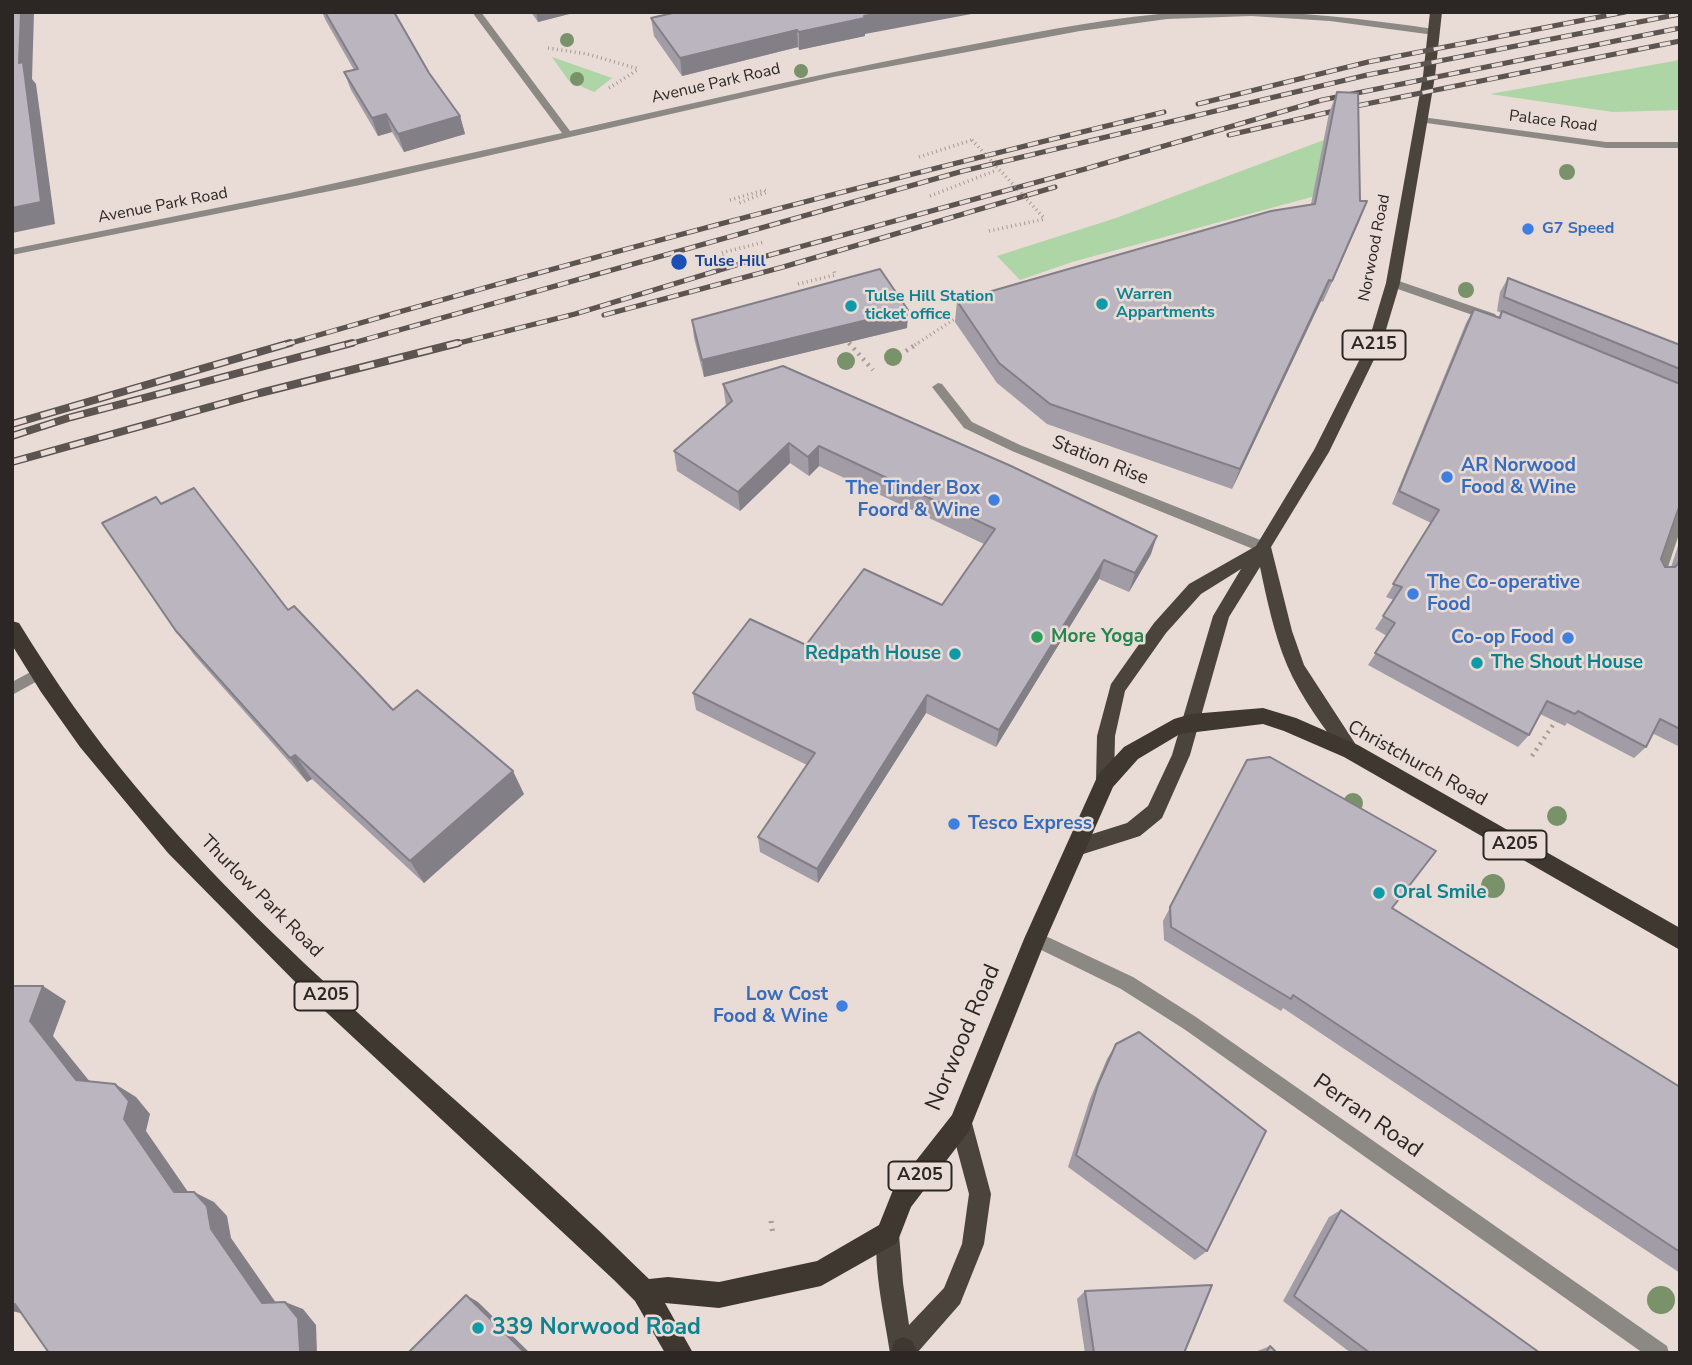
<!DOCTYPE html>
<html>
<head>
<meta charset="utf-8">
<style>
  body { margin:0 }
  #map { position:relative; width:1692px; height:1365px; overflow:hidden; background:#e9dbd5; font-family:"Nunito Sans",sans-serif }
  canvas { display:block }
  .frame { position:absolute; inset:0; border:14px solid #2c2725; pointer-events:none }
</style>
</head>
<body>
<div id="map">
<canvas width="1692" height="1365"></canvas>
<div class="frame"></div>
</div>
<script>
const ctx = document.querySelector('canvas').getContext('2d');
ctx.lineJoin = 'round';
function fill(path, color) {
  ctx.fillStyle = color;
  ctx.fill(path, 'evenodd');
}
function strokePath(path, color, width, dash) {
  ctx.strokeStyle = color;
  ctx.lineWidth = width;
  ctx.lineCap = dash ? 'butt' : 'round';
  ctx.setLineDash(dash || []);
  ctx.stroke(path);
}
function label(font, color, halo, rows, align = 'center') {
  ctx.font = font + ' "Nunito Sans",sans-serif';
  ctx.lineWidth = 5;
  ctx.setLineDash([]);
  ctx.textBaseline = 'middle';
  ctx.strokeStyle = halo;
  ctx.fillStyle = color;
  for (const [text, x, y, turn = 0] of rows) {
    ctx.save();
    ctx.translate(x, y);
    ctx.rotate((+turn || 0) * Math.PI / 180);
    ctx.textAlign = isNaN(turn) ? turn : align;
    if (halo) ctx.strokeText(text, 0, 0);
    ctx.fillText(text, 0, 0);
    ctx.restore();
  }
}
fill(new Path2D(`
  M552,57l60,21 -18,14 -25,-11z
  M1680,60v50l-67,2 -123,-18z
  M1324,140l-5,55 -247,67 -52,18 -23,-24 119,-38z`), '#add5a5');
strokePath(new Path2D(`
  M548,48l39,6 52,15
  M609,88l30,-19
  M919,157l53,-17
  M930,196l67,-26
  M730,200l34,-10 3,2 -28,11
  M989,231l56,-12
  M723,256l-2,-3 43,-11
  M798,284l37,-9 -1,-4
  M846,340l4,5
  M915,345l44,-29`), '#a69b96', 3.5, [1, 3.5]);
strokePath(new Path2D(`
  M849,343l24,27
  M906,351l12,-8
  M1532,756l25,-37`), '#a69b96', 4.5, [2, 5]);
strokePath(new Path2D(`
  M771,1221l2,14`), '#a69b96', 5, [2, 6]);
fill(new Path2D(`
  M1393,279l102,35 2,3 -2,3h-8l-98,-34v-6z
  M1680,506v25l-14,42 -2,4h-10l-2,-4 22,-62z`), '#8c8984');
fill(new Path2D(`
  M472,12h9l89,119c137,-31 273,-63 410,-88 68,-13 137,-27 205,-31 84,-4 166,5 249,17l5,3 -5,3 -104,-14 -79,-5 -84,3 -87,12 -247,46 -473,108 -348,70v-6l278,-56 272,-60z
  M938,383l4,1 30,38 48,23 248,98 1,4 -1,4h-10l-246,-100 -48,-23 -32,-41z
  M38,668l5,2 2,4 -2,4 -31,17v-13z
  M1035,931l98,46 63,40 471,329 2,7h-26l-459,-324 -63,-40 -92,-45 -2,-5 2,-5z`), '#8c8984');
fill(new Path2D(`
  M1422,117l184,25h74v6h-74l-187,-26v-4z`), '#8c8984');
fill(new Path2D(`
  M1430,12h12l-7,64 -35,207 -18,60 -53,109 -58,95 21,84 12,34 56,86 -3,6 -6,2 -6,-2c-21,-30 -44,-59 -58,-92 -13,-31 -20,-65 -27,-98l-31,50 -39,138 -28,63 -22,18 -63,20 -7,-3 -3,-6 3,-6 57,-18 21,-17 24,-51 41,-139 28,-47 -40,25 -35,39 -41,58 -10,45 -1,45 -2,6 -7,2 -7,-2 -2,-6 1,-45 14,-52 43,-61 35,-39 67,-38 58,-96 54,-107 18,-60 37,-207z
  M961,1112l8,3 3,8 19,71 -7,50 -24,60 -43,49h-27c-4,-30 -21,-101 -10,-127l8,-3 8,3 3,8 4,49 6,42 35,-37 18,-44 7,-50 -19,-71 3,-8z`), '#4a443c');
fill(new Path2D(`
  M12,621l7,2c35,57 73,112 117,164 152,182 345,325 513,492l19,-2 51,5 98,-21 62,-36 14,-35 59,-75 72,-176 74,-164 26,-28 50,-28 17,-5 72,-6 33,10 62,27 322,183v22l-336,-193 -60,-26 -21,-7 -83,10 -42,25 -25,28 -67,152 -77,192 -58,76 -14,36 -76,43 -102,22 -54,-5 28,50h-28l-30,-52 -21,-21 -302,-281 -144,-146 -88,-106 -39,-55 -29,-47z
  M903,1337l9,4 6,12h-27l3,-12z`), '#3e3830');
const railFar1 = new Path2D(`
  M1198,104l170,-42 257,-50
  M1229,135l127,-29 324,-65
  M604,315l179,-48 272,-80
  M284,345c292,-85 585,-162 880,-233
  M346,345l617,-174 404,-96 313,-61
  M451,345l124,-31 184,-56 326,-89 237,-69 358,-72`);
const rail = new Path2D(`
  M12,424l278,-81
  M12,436l56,-18 284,-75
  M12,462l248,-69 198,-50`);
strokePath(railFar1, '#5b5451', 5);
strokePath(rail, '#5b5451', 8);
strokePath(railFar1, '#e9dbd5', 3.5, [11]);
strokePath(rail, '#e9dbd5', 5, [15]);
strokePath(new Path2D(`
  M972,140l73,79`), '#a69b96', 3.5, [1, 3.5]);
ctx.fillStyle = '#79926a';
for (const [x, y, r] of [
  [567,40,7],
  [801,71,7],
  [577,79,7],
  [1567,172,8],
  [1466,290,8],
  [893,357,9],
  [846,361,9],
  [1353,803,10],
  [1557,816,10],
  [1493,886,12],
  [1661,1300,14]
]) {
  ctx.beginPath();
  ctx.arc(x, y, r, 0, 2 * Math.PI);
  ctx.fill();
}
fill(new Path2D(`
  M322,12h72l35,61 31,43 5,18 -61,18 -12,-20 -14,4 -27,-46 -7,-18 10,-2 -28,-49z
  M531,12h46l-39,10z
  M651,18l214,16v2l-66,14 -1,-3 -116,29 -28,-40z
  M1337,92l23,109h7l-44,101 -2,-1 -89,188 -185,-65 -50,-41 -42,-61 2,-21 354,-97 18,-91z
  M1508,278l172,67v160l-19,54 4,8h6l9,-27v207l-28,-14 -6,14 -12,11 -67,-35 -2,3 -25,-12 -11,21 -11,12 -150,-82 19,-29 -12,-7 19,-29 -8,-3 45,-74 -39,-19 74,-181 8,-14 24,8 3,-4 -4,-2 3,-19z
  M908,310l-1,18 -203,49 -10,-39 -2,-18z
  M723,384l428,170 -22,38 -30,-13 -103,168 -70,-34 -108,170 -58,-31 -2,-15 49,-72 -111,-55 -3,-17 113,-48 136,-40 42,-61 -165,-78 -10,10 -19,-13 -50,48 -63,-40 -3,-20 52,-45z
  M161,504l127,106 105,100 131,84 -100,89 -112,-104 -5,3 -112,-126 -19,-25z
  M1247,760l145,148 288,179v186l-397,-265 -2,3 -117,-71 -1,-19z
  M1116,1044l91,207 -12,9 -127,-93 22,-68 17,-40z
  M1341,1210l199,143h-189l-68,-52 46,-84z
  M1085,1291l99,62h-99l-8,-54z
  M1270,1346l7,7h-22v-1z`), '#a19ca5');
fill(new Path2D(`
  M21,12h13l-2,67 4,5 19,140 -43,9v-25z
  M536,12h41l-39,10z
  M886,12h96l-117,22v2l-66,14v-18l65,-16z
  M797,30l1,17 -116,29 -2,-18z
  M386,114l6,18 -14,4 -6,-18z
  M460,116l5,18 -61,18 -6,-18z
  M1367,201l-8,21 -36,80 9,-21z
  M1329,280l-8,21 -89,188 8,-20z
  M908,310l-1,18 -203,49 -2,-17z
  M789,443l1,20 -50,48 -2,-19z
  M819,446v20l-10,10 -1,-19z
  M1157,536l-6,18 -22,38 6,-19z
  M1104,560l-5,19 -103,168 3,-17z
  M927,695l-1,18 -108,170 -1,-14z
  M295,755l17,24 -5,3 -17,-24z
  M513,771l11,23 -100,89 -14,-22z
  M43,986l23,15 -13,35 46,57 -23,-13 -46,-59z
  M115,1084l21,13 14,17 -4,17 49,71 -21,-10 -50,-73z
  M194,1192l20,10 13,14 4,22 50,72 -19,-7 -51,-74z
  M466,1295l12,7 52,51h-5z
  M285,1302l18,7 13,16 1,28h-15l-2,-3z
  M15,1304l21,13 -24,-6v-4z`), '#837f86');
const building = new Path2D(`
  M12,12h9l-2,51 4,-1 18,140 -29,6z
  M325,12h69l35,61 31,43 -62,18 -12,-20 -14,4 -28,-46 14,-3z
  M677,12h209l-22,4 1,2 -66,14 -2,-2 -117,28 -29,-40z
  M1337,92l21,1 2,108h7l-35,80 -3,-1 -89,189 -190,-65 -51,-41 -42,-62 314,-90 44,-7z
  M880,269l28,41 -206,50 -10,-40z
  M1508,278l172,67v24l-176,-72z
  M1474,309l26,9 2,-7 178,73v120l-19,55 4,8h10l5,-6v168l-20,-10 -14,28 -68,-36 -3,3 -28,-13 -18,34 -154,-82 20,-30 -12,-7 19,-29 -9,-3 46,-74 -40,-19z
  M783,366l228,100 146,70 -22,37 -31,-13 -105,170 -72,-35 -110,174 -59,-32 57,-84 -122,-60 57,-74 56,26 58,-76 78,36 53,-76 -176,-83 -11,11 -19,-14 -51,49 -64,-41 58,-50 -9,-17z
  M194,488l94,122 6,-4 99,104 24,-20 96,81 -103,90 -115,-106 -5,3 -114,-127 -74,-108 54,-26 5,7z
  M1270,757l166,94 -44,57 288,179v165l-387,-257 -2,4 -120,-72 -1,-20 77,-147z
  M12,986h31l-13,35 46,59 39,4 14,17 -5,18 50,73h20l13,14 4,23 51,74 23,-1 13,16 2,32 2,3h-253l-34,-49 -3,3z
  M1139,1032l127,99 -59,120 -131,-96 22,-70 18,-41z
  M1341,1210l199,143h-170l-76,-57z
  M1212,1285l-28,68h-90l-9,-62z
  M466,1295l59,58h-117z
  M1270,1346l7,7h-11z`);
fill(building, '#bbb5c0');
strokePath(building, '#837f86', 2);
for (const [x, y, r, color] of [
  [1528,229,7,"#3f7fe0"],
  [679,262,9,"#1a4fb4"],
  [1102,304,7,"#0f9aa8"],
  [851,306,7,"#0f9aa8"],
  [1447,477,7,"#3f7fe0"],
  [994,500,7,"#3f7fe0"],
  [1413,594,7,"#3f7fe0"],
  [1037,637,7,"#2e9e5b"],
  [1568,638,7,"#3f7fe0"],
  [955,654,7,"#0f9aa8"],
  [1477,663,7,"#0f9aa8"],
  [954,824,7,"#3f7fe0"],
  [1379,893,7,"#0f9aa8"],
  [842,1006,7,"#3f7fe0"],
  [478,1328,7,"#0f9aa8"]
]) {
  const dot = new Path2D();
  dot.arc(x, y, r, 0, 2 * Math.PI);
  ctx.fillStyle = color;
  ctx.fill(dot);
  strokePath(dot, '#e9dbd5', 2.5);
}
label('16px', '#2c2725', '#e9dbd5', [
  ["Avenue Park Road",716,84,-13],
  ["Palace Road",1553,122,7],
  ["Avenue Park Road",163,206,-11],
  ["Norwood Road",1375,248,-79]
]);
label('bold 16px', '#366cbe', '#e9dbd5', [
  ["G7 Speed",1542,229]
], 'left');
label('bold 16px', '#164399', '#e9dbd5', [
  ["Tulse Hill",695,262]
], 'left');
label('bold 16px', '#0d838f', '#e9dbd5', [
  ["Warren",1116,295],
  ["Appartments",1116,313],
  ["Tulse Hill Station",865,297],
  ["ticket office",865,315]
], 'left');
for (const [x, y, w] of [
  [1374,345,63],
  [1515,845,63],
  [326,996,63],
  [920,1176,63]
]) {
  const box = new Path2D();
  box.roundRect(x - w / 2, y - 14.5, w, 29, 5);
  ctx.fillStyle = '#e9dbd5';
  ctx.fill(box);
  strokePath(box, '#2c2725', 2);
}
label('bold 18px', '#2c2725', null, [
  ["A215",1374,345],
  ["A205",1515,845],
  ["A205",326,996],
  ["A205",920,1176]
]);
label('19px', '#2c2725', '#e9dbd5', [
  ["Station Rise",1100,461,22],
  ["Christchurch Road",1417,764,29],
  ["Thurlow Park Road",261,897,45]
]);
label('bold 19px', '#366cbe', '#e9dbd5', [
  ["AR Norwood",1461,466],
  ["Food & Wine",1461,488],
  ["The Tinder Box",980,489,"right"],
  ["Foord & Wine",980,511,"right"],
  ["The Co-operative",1427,583],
  ["Food",1427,605],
  ["Co-op Food",1554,638,"right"],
  ["Tesco Express",968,824],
  ["Low Cost",828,995,"right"],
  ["Food & Wine",828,1017,"right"]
], 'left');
label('bold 19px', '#27864d', '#e9dbd5', [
  ["More Yoga",1051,637]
], 'left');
label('bold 19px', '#0d838f', '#e9dbd5', [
  ["Redpath House",941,654,"right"],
  ["The Shout House",1491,663],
  ["Oral Smile",1393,893]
], 'left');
label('23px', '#2c2725', '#e9dbd5', [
  ["Norwood Road",964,1038,-67],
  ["Perran Road",1367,1117,35]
]);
label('bold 23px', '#0d838f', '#e9dbd5', [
  ["339 Norwood Road",492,1328]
], 'left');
</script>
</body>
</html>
